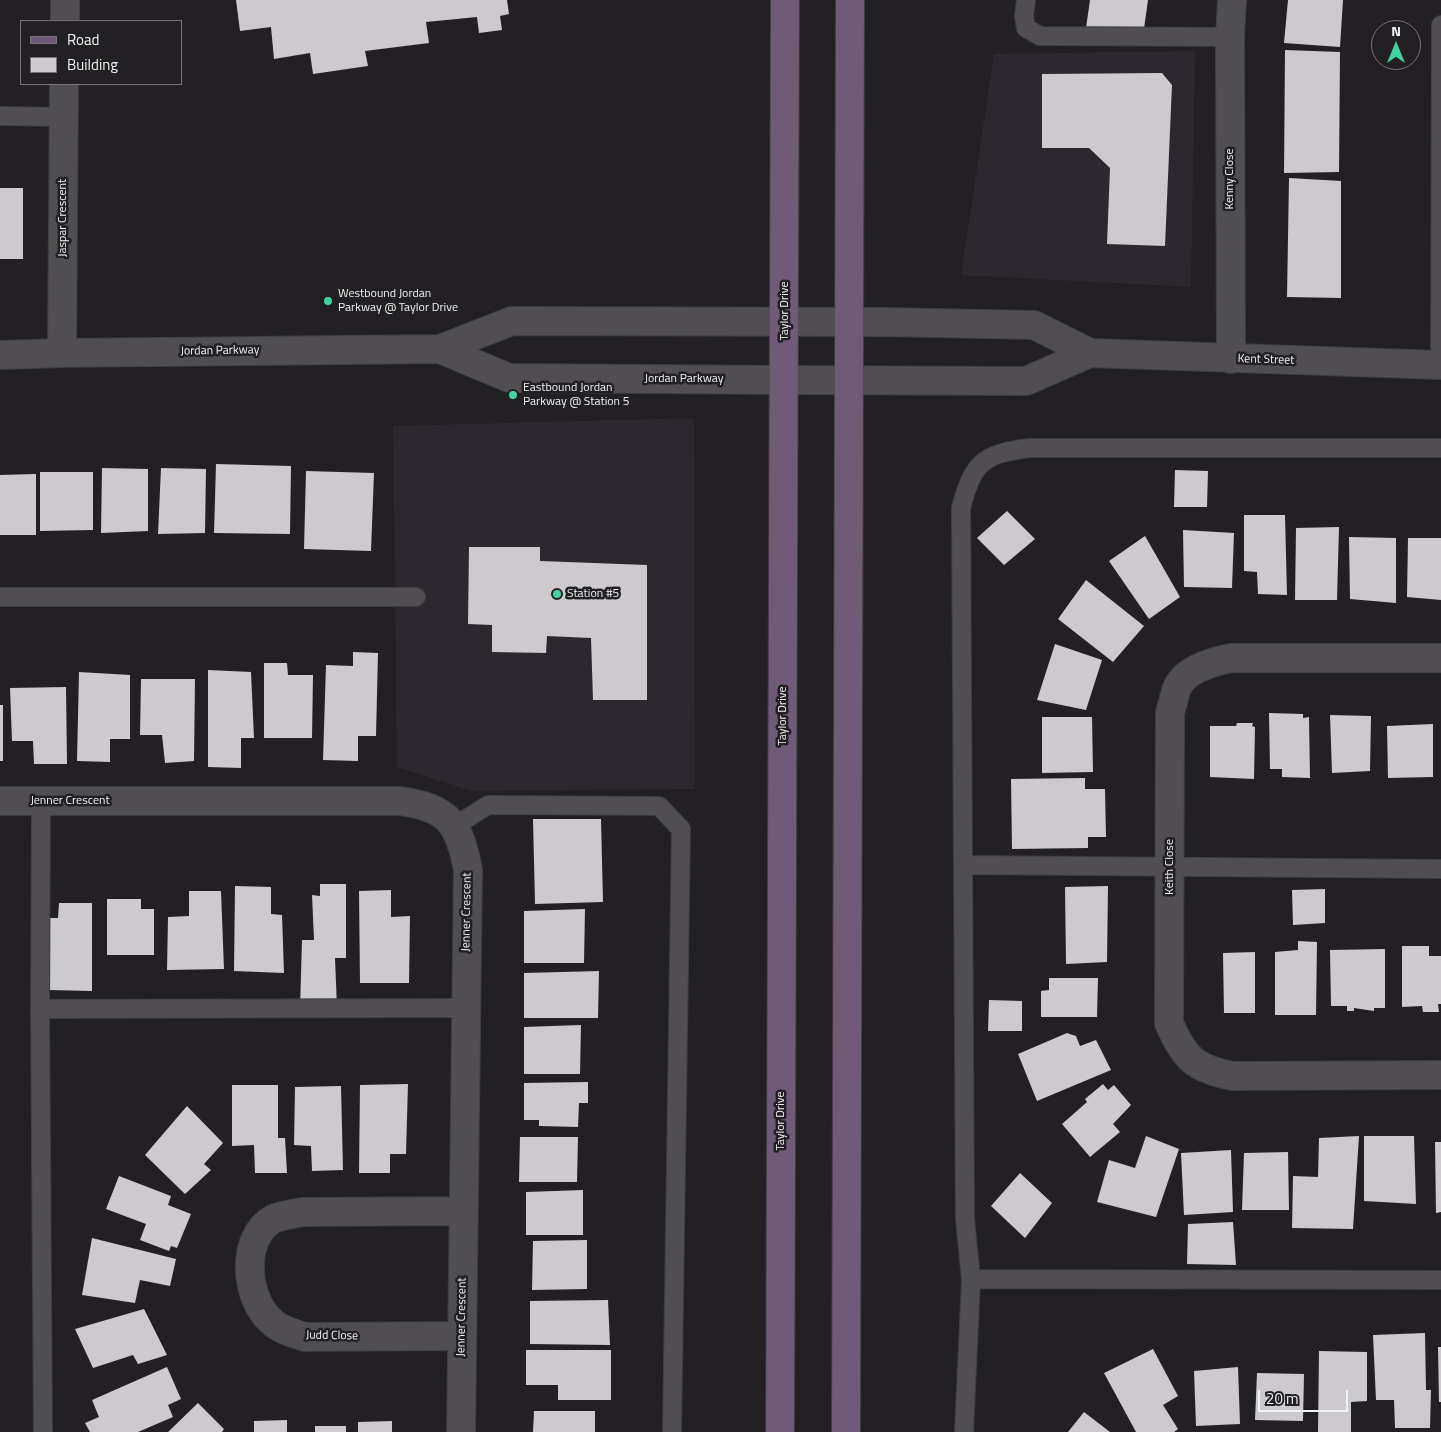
<!DOCTYPE html>
<html>
<head>
<meta charset="utf-8">
<style>
  body { margin:0 }
  #map { position:relative; width:1441px; height:1432px; overflow:hidden; background:#222023; font-family:"Titillium Web",sans-serif }
  canvas { display:block }
  .legend { position:absolute; left:20px; top:20px; width:162px; height:65px; box-sizing:border-box; background:#222023; border:1px solid #757376; margin:0; padding:6px 9px; list-style:none; font-size:15px; color:#f1f0f2 }
  .legend li { display:flex; align-items:center; gap:10px; height:25px }
  .legend b { width:25px; border:1px solid #757376 }
  .north { position:absolute; left:1371px; top:20px; width:50px; height:50px; box-sizing:border-box; background:#222023; border:1px solid #757376; border-radius:50%; rotate:0deg; font-size:14px; font-weight:700; line-height:20px; text-align:center; color:#f1f0f2 }
  .north::after { content:''; display:block; margin:auto; width:18px; height:22px; background:#41d4a1; clip-path:polygon(50% 0,100% 100%,50% 72%,0 100%) }
  .scale { position:absolute; left:1258px; top:1390px; width:90px; height:22px; box-sizing:border-box; border:2px solid #f1f0f2; border-top:0; padding-left:6px; font-size:15px; line-height:18px; white-space:nowrap; color:#f1f0f2; -webkit-text-stroke:4px #222023; paint-order:stroke }
</style>
</head>
<body>
<div id="map">
<canvas width="1441" height="1432"></canvas>
<ul class="legend">
<li><b style="height:6px;background:#6f5b78"></b>Road</li>
<li><b style="height:14px;background:#cdcace"></b>Building</li>
</ul>
<div class="north">N</div>
<div class="scale">20 m</div>
</div>
<script>
const ctx = document.querySelector('canvas').getContext('2d');
ctx.lineJoin = 'round';
function fill(path, color) {
  ctx.fillStyle = color;
  ctx.fill(path, 'evenodd');
}
function strokePath(path, color, width, dash) {
  ctx.strokeStyle = color;
  ctx.lineWidth = width;
  ctx.lineCap = dash ? 'butt' : 'round';
  ctx.setLineDash(dash || []);
  ctx.stroke(path);
}
function label(font, color, halo, rows, align = 'center') {
  ctx.font = font + ' "Titillium Web",sans-serif';
  ctx.lineWidth = 5;
  ctx.setLineDash([]);
  ctx.textBaseline = 'middle';
  ctx.strokeStyle = halo;
  ctx.fillStyle = color;
  for (const [text, x, y, turn = 0] of rows) {
    ctx.save();
    ctx.translate(x, y);
    ctx.rotate((+turn || 0) * Math.PI / 180);
    ctx.textAlign = isNaN(turn) ? turn : align;
    if (halo) ctx.strokeText(text, 0, 0);
    ctx.fillText(text, 0, 0);
    ctx.restore();
  }
}
fill(new Path2D(`
  M1195,51l-4,236 -230,-12 33,-221z
  M694,418l1,371 -223,2 -75,-24 -4,-341z`), '#2d282f');
fill(new Path2D(`
  M236,0h271l2,14 -9,2 2,14 -23,3 -2,-16 -51,5 3,21 -64,8 3,15 -55,8 -3,-21 -36,6 -3,-32 -31,4z
  M1090,0h58l-5,36 -57,-8z
  M1288,0h55l-3,47 -56,-4z
  M1285,50l55,2 -1,120 -55,1z
  M1162,73l10,12 -7,161 -58,-2 3,-76 -21,-20h-47v-74z
  M1289,178l52,3v117l-54,-1z
  M0,188h23v71h-23z
  M216,464l75,2 -1,68 -76,-1z
  M102,468l46,1v62l-47,2z
  M161,468l45,1 -1,64 -47,1z
  M1175,470l33,1 -1,36h-33z
  M306,471l68,2 -3,78 -67,-2z
  M40,472h53v58l-53,1z
  M36,474v61h-36v-60z
  M1007,511l28,28 -31,26 -27,-27z
  M1244,515h41l2,80 -29,-1 -1,-22 -13,-1z
  M1339,527l-2,73h-42l1,-72z
  M1183,530l51,3 -2,55 -48,-1z
  M1145,536l35,61 -31,22 -40,-58z
  M1349,537l47,1v65l-46,-4z
  M1408,538h33v62l-34,-3z
  M469,547h71v14l107,4v135h-54l-2,-62 -44,-2 -1,17 -54,-1v-27l-24,-1z
  M1086,580l58,46 -31,36 -55,-43z
  M1055,644l47,16 -16,50 -49,-10z
  M353,652l25,1 -2,83h-18v25l-35,-1 3,-95 27,1z
  M264,663h23l1,12h25l-1,63h-48z
  M208,670l43,2 3,66h-13v30l-33,-1z
  M79,672l51,3v64h-20v23l-33,-1z
  M141,679h54l-1,82 -29,2 -3,-28h-22z
  M66,687l1,77h-33l-1,-23h-21l-2,-53z
  M0,705h3v56h-3z
  M1269,713l34,1v4l6,-1 1,61 -28,-1v-8h-12z
  M1330,715l41,1 -1,55 -38,2z
  M1042,717h50l1,55 -51,1z
  M1237,723h16l-1,3 3,1 -1,52 -44,-2v-51h26z
  M1433,724v53l-45,1 -1,-52z
  M1085,778v11h20l1,48h-18v11l-76,1 -1,-70z
  M533,819h68l2,83 -68,2z
  M320,884h26v74h-11l2,50 -37,1 2,-69h12l-2,-45 8,1z
  M235,886l36,1v27l11,1 2,58 -50,-2z
  M1108,886l-1,76 -41,2 -1,-77z
  M1325,889v34l-32,2 -1,-35z
  M391,890v27l19,-1 -1,67h-49l-1,-92z
  M189,891h32l3,78 -57,1 1,-53 21,-1z
  M107,899h34v10h13v46h-47z
  M59,903h33v88l-43,-1 -2,-72h11z
  M585,909l-1,54h-60v-52z
  M1298,941l19,1 -1,73h-41v-63l23,-2z
  M1402,946h27v10h12v48h-3l1,8h-16l-1,-6 -20,1z
  M1385,949v59h-11v3l-20,-3v3h-7v-5h-16l-1,-56z
  M1255,952v61h-31l-1,-60z
  M599,971l-1,47h-74v-45z
  M1049,978h49l-1,39h-56v-26l8,-1z
  M989,1000l33,1v30h-34z
  M581,1025l-1,49h-56v-47z
  M1067,1033l9,3 4,10 16,-6 15,30 -74,31 -19,-47z
  M588,1082v21h-9l-1,24 -39,-1v-6h-15v-37z
  M408,1084l-2,70h-16v19h-31l1,-88z
  M1103,1084l5,6 6,-5 17,20 -18,19 7,8 -30,25 -28,-33 25,-22 -2,-3z
  M232,1085h46v53h7l2,35h-32l-1,-28 -22,1z
  M341,1086l2,84 -31,1 -1,-25 -17,-1 1,-58z
  M187,1106l36,37 -19,21 7,6 -26,24 -40,-39z
  M1146,1136l33,13 -23,68 -59,-15 12,-42 26,8z
  M1359,1136l-6,93 -61,-1 1,-52 25,1 1,-39z
  M1364,1136h50l2,68 -52,-3z
  M520,1137h58l-1,45h-58z
  M1435,1142h6v70l-5,1z
  M1231,1150l2,62 -49,3 -3,-62z
  M1288,1152l1,58h-47l2,-57z
  M1020,1173l32,30 -27,35 -34,-32z
  M119,1176l52,20 -3,9 23,9 -14,34 -6,-2 -2,5 -29,-11 6,-16 -40,-15z
  M583,1190v45h-57v-43z
  M1233,1222l3,43 -49,-1 1,-40z
  M92,1238l84,21 -6,27 -30,-6 -5,23 -53,-8z
  M587,1240v49l-55,1 1,-49z
  M608,1300l2,45 -80,-1v-43z
  M144,1309l23,46 -29,9 -5,-9 -40,13 -18,-39z
  M1425,1333l1,57h5l-1,38h-35l-1,-28h-18l-3,-65z
  M1438,1347h3v55h-2z
  M1153,1349l25,47 -15,9 15,24 -4,3h-38l-32,-59z
  M526,1350h85v50h-53v-15h-32z
  M1319,1351l48,1v49l-16,1v30h-33z
  M167,1367l14,32 -13,6 5,12 -35,15h-48l-5,-9 14,-6 -7,-17z
  M1238,1367l2,57 -44,2 -2,-55z
  M1257,1373l47,1 -1,47 -48,-1z
  M198,1403l26,26 -2,3h-54z
  M534,1411h61v21h-62z
  M1084,1412l26,20h-42z
  M287,1420v12h-33v-11z
  M392,1421v11h-34v-10z
  M315,1426h31v6h-31z`), '#cdcace');
const service = new Path2D(`
  M1026,0l-2,16 2,12 14,8 190,1
  M0,116l63,1
  M1440,365l1,-340
  M0,597h416
  M41,801l-1,208 3,423
  M455,826l33,-21 171,1 22,23 -9,603
  M964,865l477,4
  M40,1009l425,-1
  M971,1279l470,1
  M964,1432l7,-153 -6,-60 -4,-711c12,-45 21,-54 68,-60h412`);
const minor = new Path2D(`
  M65,21v-21
  M62,353l2,-269
  M1231,359l-1,-322 2,-37
  M1441,658h-210c-19,4 -46,11 -54,30 -3,8 -4,16 -7,24l-1,311c15,35 26,46 64,53l208,-1
  M0,801h400c49,7 59,22 68,69l-7,562
  M462,1336l-157,1c-12,-4 -25,-7 -34,-16 -26,-23 -31,-83 2,-102 9,-4 21,-5 30,-7l160,-1`);
const tertiary = new Path2D(`
  M440,349l69,29 275,2 242,1 64,-28
  M0,355l62,-2 378,-4 72,-28 372,1 150,3 56,28 351,12`);
const secondary = new Path2D(`
  M780,1432l5,-1432
  M846,1432l4,-1432`);
strokePath(service, '#3e3d3f', 20);
strokePath(minor, '#3e3d3f', 30);
strokePath(tertiary, '#3e3d3f', 30);
strokePath(secondary, '#3e3d3f', 30);
strokePath(service, '#504e51', 18);
strokePath(minor, '#504e51', 28);
strokePath(tertiary, '#504e51', 28);
strokePath(secondary, '#6f5b78', 28);
for (const [x, y, r, color] of [
  [328,301,5,"#41d4a1"],
  [513,395,5,"#41d4a1"],
  [557,594,5,"#41d4a1"]
]) {
  const dot = new Path2D();
  dot.arc(x, y, r, 0, 2 * Math.PI);
  ctx.fillStyle = color;
  ctx.fill(dot);
  strokePath(dot, '#222023', 2);
}
label('12px', '#f1f0f2', '#222023', [
  ["Kenny Close",1230,179,-90],
  ["Jaspar Crescent",63,218,-90],
  ["Taylor Drive",785,311,-90],
  ["Jordan Parkway",220,351,-1],
  ["Kent Street",1266,360,2],
  ["Jordan Parkway",684,379],
  ["Taylor Drive",783,716,-90],
  ["Jenner Crescent",70,801],
  ["Keith Close",1170,867,-90],
  ["Jenner Crescent",467,912,-89],
  ["Taylor Drive",781,1121,-90],
  ["Jenner Crescent",462,1317,-89],
  ["Judd Close",332,1336,1]
]);
label('12px', '#f1f0f2', '#222023', [
  ["Westbound Jordan",338,294],
  ["Parkway @ Taylor Drive",338,308],
  ["Eastbound Jordan",523,388],
  ["Parkway @ Station 5",523,402],
  ["Station #5",567,594]
], 'left');
</script>
</body>
</html>
